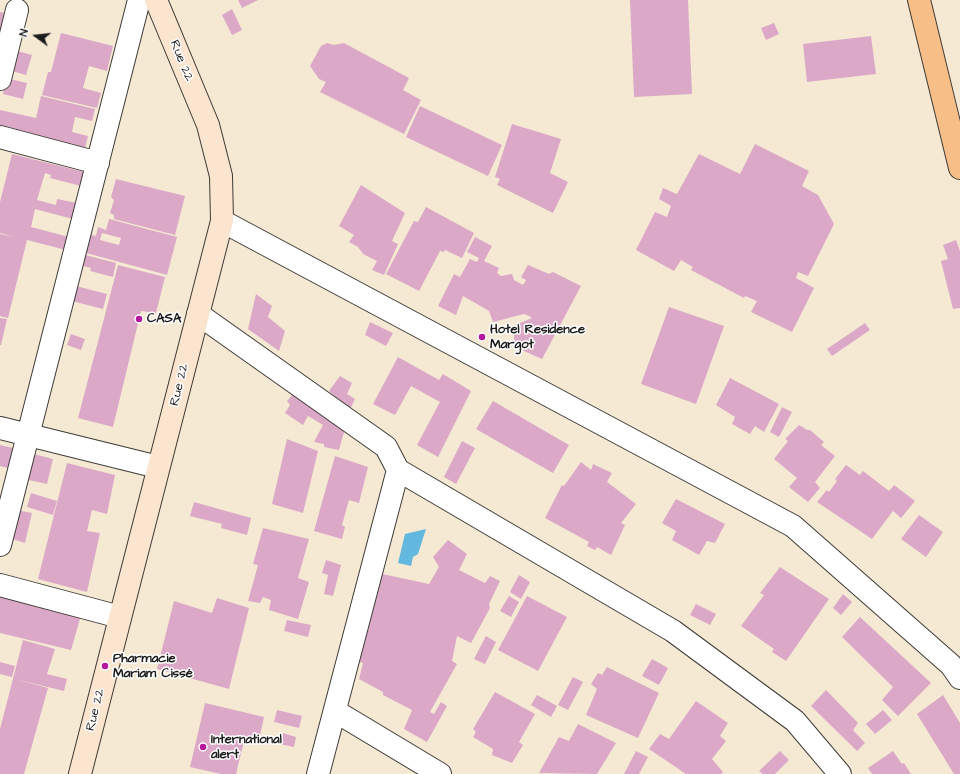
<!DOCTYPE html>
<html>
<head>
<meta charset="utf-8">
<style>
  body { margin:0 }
  #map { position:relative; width:960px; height:774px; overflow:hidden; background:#f5e9d3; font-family:"Architects Daughter",sans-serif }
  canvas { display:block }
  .north { position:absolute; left:16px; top:16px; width:40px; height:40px; -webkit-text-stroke:3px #fff; paint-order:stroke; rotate:285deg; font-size:11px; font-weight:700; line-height:16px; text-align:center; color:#1c1c1c }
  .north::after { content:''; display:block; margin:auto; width:14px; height:18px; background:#1c1c1c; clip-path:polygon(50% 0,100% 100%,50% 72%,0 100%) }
</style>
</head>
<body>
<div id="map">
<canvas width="960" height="774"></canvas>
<div class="north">N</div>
</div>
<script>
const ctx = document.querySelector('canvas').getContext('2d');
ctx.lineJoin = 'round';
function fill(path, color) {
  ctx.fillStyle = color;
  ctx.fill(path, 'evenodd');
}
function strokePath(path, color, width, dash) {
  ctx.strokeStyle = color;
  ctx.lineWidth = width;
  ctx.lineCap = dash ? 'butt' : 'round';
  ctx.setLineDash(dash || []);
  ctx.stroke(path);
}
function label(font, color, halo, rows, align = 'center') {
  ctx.font = font + ' "Architects Daughter",sans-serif';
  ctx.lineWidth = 3;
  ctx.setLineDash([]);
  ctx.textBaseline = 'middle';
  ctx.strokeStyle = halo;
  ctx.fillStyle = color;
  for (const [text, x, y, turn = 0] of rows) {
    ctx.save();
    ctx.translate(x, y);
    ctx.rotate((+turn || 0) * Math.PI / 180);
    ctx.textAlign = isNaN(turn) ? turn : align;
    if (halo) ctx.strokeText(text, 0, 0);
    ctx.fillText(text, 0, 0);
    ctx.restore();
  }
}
fill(new Path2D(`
  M426,529l-8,25 -5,3 -2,9 -13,-3 7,-29z`), '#63b8df');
fill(new Path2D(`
  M238,0h20l-16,8z
  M630,0h58l4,94 -58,3z
  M232,9l10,21 -10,5 -10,-20z
  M0,12l10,2 -10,37z
  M774,23l5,11 -13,6 -5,-12z
  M61,33l52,13 -6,25 -18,-5 -6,22 18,5 -4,15 -55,-13 6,-23h3z
  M871,36l5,38 -69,8 -4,-38z
  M327,43l7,2 10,-2 65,35 -6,12 18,10 -17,34 -84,-42 6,-10 -7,-3 -9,-13 11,-20z
  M17,51l15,4 -6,20 -14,-4z
  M6,78l21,5 -4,16 -20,-5z
  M41,96l54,13 -3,12 -17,-4 -3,15 16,4 -3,12 -85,-22v-16l36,8z
  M420,106l82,39 -14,31 -82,-39z
  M512,124l49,15 -11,34 18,9 -15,31 -56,-28 3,-6 -5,-2z
  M755,144l54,27 -7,15 16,9 16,29 -26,52 -10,-4 -2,6 18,10 -22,44 -41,-20 6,-11 -12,-5 -1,2 -53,-28 2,-3 -12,-7 -7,11 -38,-21 19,-38 12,5 4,-11 -12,-7 4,-11 14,6 22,-40 41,20z
  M12,154l72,18 -3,14 -31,-8 1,-3 -6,-2 -8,27 19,5 1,-6 20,4 -4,16 -38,-10 -4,18 38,10 -3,13 -39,-10 -19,78 -8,-2v-82l15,3 -15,-4v-31z
  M116,179l69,17 -10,39 -61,-16v-4l-4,-2 4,-13 -3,-3z
  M361,185l44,28 -13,28 6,3 -14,31 -12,-5 5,-9 -14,-7 -5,-7 -9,-5 5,-7 -15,-9z
  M426,207l48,26 -12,25 -17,-8 -1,2 -4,-1 -21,40 -33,-17 28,-53 4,1z
  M109,219l68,18 -10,38 -88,-24 5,-18 12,3 2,-9 8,3zM102,233l19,5 -2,7 -19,-5z
  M475,237l17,9 -8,15 15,7 -2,5 4,3 11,-2 2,6 9,5 3,-5 -5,-3 7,-12 21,9 4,-2 28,14 -39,73 -27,-12 -2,-21 19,-8 -3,-2 -5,-2 -31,8 -4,-11 -26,-15 -7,19 -18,-9 16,-32 6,3 10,-18 7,3 2,-4 -12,-6z
  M956,240l4,11v57l-7,1 -12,-48 7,-2 -5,-14z
  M78,253l38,10 -3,14 -23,-6 1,-3 -15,-4z
  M118,265l47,12 -9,36 -15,-2 -28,116 -35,-9z
  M72,285l35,9 -4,15 -35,-9z
  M256,294l16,12 -4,11 17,14 -6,20 -31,-22z
  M669,307l55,19 -28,78 -55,-20z
  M0,318l7,1 -6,26h-1z
  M370,322l23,11 -7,13 -21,-11z
  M865,323l5,7 -38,26 -5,-7z
  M71,334l14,5 -4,11 -14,-5z
  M398,357l41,23 4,-6 28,17 -33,66 -21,-12 23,-43 -29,-16 -16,29 -22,-11z
  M340,376l12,7 -5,11 8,5 -5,10 -21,-18z
  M730,378l49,26 -15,28 -9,-6 -5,8 -18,-10 3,-7 -19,-12z
  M298,388l48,37 -7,25 -15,-3v-3l-10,-2 9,-17 -15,-9 -5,9 -18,-12 5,-8 -3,-4z
  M493,401l76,44 -16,28 -77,-44z
  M782,407l10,5 -13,25 -9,-5z
  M799,425l8,5h3l14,12 -3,3 14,11 -20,26 5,6 -12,14 -19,-15 8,-9 -23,-19 14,-18 -3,-2z
  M287,439l31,12 -15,62 -31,-9z
  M462,441l13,7 -19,36 -12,-7z
  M0,445l17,4 -5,20 -12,-3z
  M30,453l23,6 -6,25 -23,-5z
  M335,456l33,11 -9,36 -10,-3 -7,25 3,2 -3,12 -28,-8z
  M581,462l10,8 2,-6 19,9 -5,9 29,22 -15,19 4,2 -14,30 -14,-8 -2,3 -8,-4 2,-4 -44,-24 17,-33 2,1z
  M67,463l48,12 -8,39 -15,-4 -5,21 13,2 -13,59 -49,-13z
  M846,465l14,10 3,-4 26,20 5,-6 21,16 -14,17 -8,-7 -21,28 -55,-37 10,-12 2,2 8,-11 -2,-2z
  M31,493l26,8 -4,14 -26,-8z
  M676,499l49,25 -10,19 -8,-2 -8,14 -27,-15 4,-9 -14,-8z
  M194,502l57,16 -4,17 -26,-7 1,-4 -32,-8z
  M16,510l16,3 -7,30 -16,-5z
  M919,515l24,17 -17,25 -25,-18z
  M263,528l46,11 -11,39 11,4 -11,37 -29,-9 2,-10 -8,-3 -3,6 -12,-2 10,-36 -5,-1z
  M448,540l19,14 -8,16 26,13 5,-7 10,5 -11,23 1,4 -19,35 -14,-7 -5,25 5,3 -27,48 4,2 7,-12 6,4 -20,36 -23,-13 8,-19 -29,-15v-3l-24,-13 4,-16 -9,-2 19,-89 56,12 10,-17 -6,-10z
  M326,560l15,5 -8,31 -9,-2 4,-19 -6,-2z
  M780,567l49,32 -43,62 -14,-9 2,-3 -33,-23 23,-31 -4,-2z
  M519,575l11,7 -9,17 -11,-7z
  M0,591l82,21 -11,38 -71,-17z
  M843,594l9,8 -11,13 -8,-7z
  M509,596l10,6 -8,15 -11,-6z
  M527,596l40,21 -29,54 -40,-21z
  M217,598l32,10 -20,81 -72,-20 17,-68 38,12z
  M696,604l20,10 -6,11 -20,-10z
  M860,617l71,66 -33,33 -16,-16 11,-13 -51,-50z
  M287,620l24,5 -3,12 -24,-6z
  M486,636l10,6 -11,22 -11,-5z
  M23,640l32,9 -8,25 20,5 -3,12 -49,-12 33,9 -24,86h-24v-45z
  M652,659l16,9 -9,17 -17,-9z
  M0,662l15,4 -3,11 -12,-3z
  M607,667l52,26 -21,45 -52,-23 11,-26 -6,-5 7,-11 4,2z
  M573,677l10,5 -15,28 -10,-5z
  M826,690l32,33 -5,7 12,13 -8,8 -46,-45z
  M495,692l40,22 -16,28 4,3 -11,18 -20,-8 1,-6 -20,-12 3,-5 -3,-3z
  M537,695l20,11 -6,11 -20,-12z
  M943,695l17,28v51h-6l-37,-60z
  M696,701l32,22 -8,13 6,5 -14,18 11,13 -2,2h-35l-37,-25 11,-15 9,5z
  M205,703l59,14 -5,23 -14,-3 -9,37h-15l-31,-7z
  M277,710l25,6 -3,12 -25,-6z
  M883,710l9,10 -17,14 -9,-10z
  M578,724l38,19 -19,31 -58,-1 20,-36 10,4z
  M283,733l13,4 -2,10 -14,-3z
  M636,751l12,6 -9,17h-15z
  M780,751l9,9 -14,14h-12l-4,-3z
  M893,751l9,13 2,-1 7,11h-39l-4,-6z`), '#dba9c7');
const street = new Path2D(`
  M0,79l17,-69
  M0,137l98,26
  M222,221l571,305 158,139 9,13
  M198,314l188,133 12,23 275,161 122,90 45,53
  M0,428l158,39
  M0,545l139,-545
  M0,585l120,32
  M335,711l105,63
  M318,774l80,-304`);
const secondary = new Path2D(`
  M80,774l142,-553 -1,-45 -13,-51 -52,-125`);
const highway = new Path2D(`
  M919,0l41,168`);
strokePath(street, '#3d3b37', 24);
strokePath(secondary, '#3d3b37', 24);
strokePath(highway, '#3d3b37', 24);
strokePath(street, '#fff', 22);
strokePath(secondary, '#fce5cf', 22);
strokePath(highway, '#f7be87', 22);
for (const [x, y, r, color] of [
  [139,319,4,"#b5179e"],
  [482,337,4,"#b5179e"],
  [105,666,4,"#b5179e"],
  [203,747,4,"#b5179e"]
]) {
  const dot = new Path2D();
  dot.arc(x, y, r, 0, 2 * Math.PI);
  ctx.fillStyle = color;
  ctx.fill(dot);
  strokePath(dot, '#fff', 1.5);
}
label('13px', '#1c1c1c', '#fff', [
  ["Rue 22",181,61,68],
  ["Rue 22",180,385,-76],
  ["Rue 22",96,710,-76]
]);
label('bold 13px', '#1c1c1c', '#fff', [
  ["CASA",147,319],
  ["Hotel Residence",490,330],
  ["Margot",490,345],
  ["Pharmacie",113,659],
  ["Mariam Cissé",113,674],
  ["International",211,740],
  ["alert",211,755]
], 'left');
</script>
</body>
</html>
